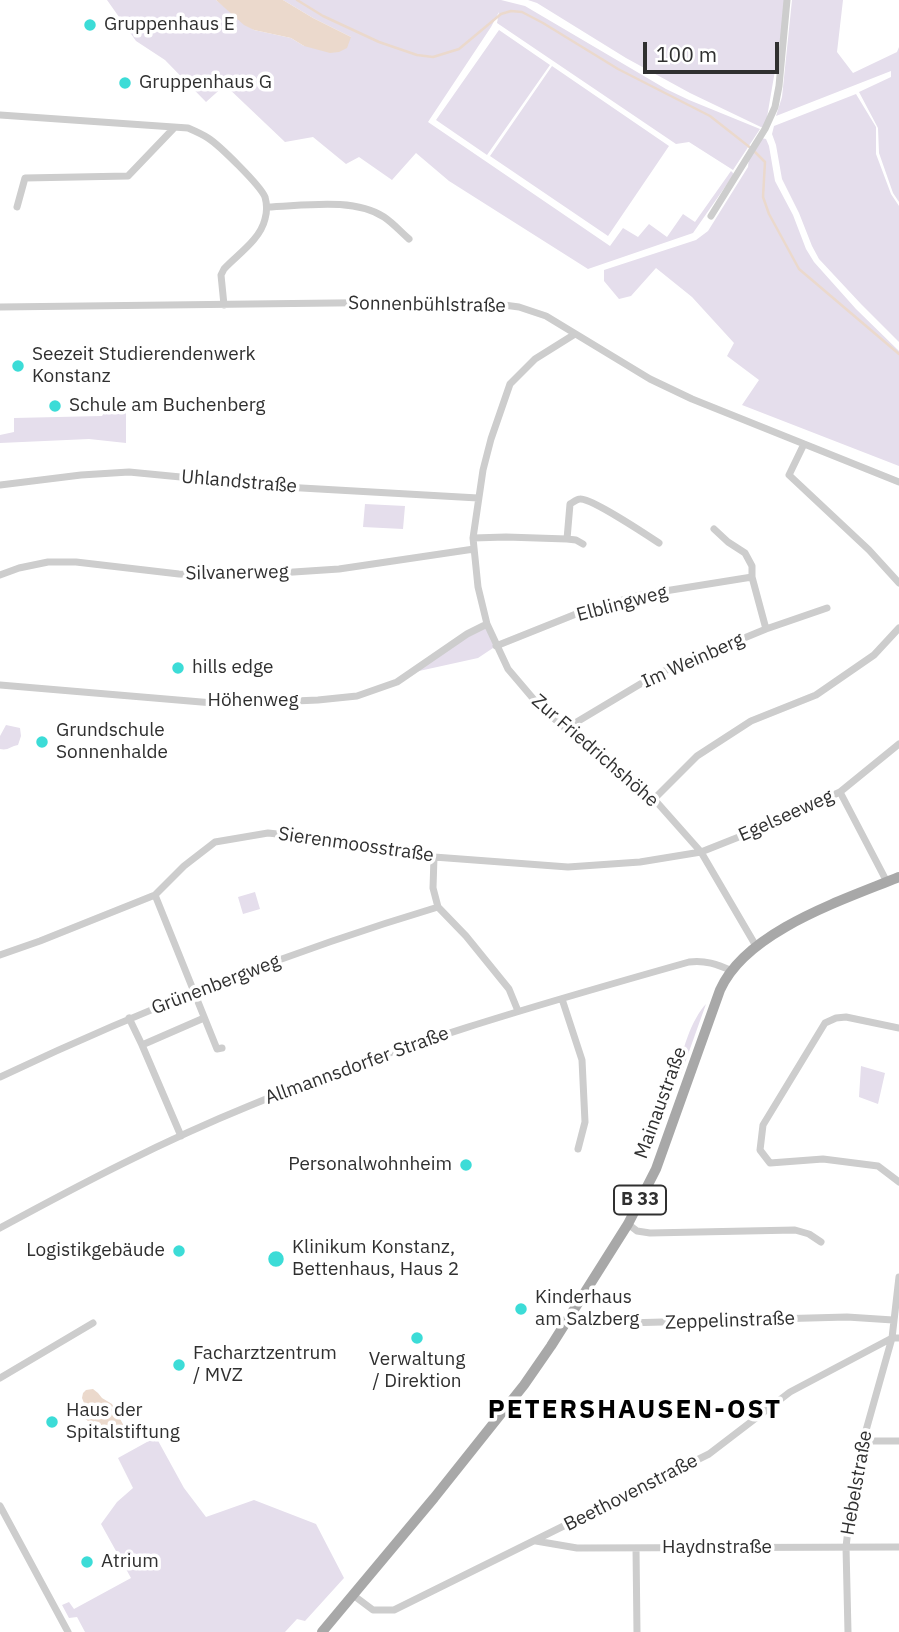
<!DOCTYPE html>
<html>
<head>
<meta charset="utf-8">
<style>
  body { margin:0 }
  #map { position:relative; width:899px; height:1632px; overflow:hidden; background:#fff; font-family:"IBM Plex Sans",sans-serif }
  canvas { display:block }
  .scale { position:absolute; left:643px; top:42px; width:136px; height:32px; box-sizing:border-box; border:4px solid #303030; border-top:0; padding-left:9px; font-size:21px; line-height:24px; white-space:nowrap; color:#303030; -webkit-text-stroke:5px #fff; paint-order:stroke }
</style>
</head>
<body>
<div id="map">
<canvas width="899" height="1632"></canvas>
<div class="scale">100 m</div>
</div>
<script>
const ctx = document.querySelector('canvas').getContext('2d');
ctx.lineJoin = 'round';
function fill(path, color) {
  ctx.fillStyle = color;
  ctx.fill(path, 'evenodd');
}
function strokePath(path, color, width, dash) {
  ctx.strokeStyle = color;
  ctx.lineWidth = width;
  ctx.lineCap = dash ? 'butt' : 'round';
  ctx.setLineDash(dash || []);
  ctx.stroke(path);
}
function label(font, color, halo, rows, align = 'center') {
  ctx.font = font + ' "IBM Plex Sans",sans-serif';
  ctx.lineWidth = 7;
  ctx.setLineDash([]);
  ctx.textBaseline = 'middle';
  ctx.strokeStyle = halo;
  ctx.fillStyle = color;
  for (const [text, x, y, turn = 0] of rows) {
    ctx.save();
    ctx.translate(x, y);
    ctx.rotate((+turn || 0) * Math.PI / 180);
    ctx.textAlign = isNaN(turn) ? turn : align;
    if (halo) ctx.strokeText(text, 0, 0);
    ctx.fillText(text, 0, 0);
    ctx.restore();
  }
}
fill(new Path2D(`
  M107,0h109l38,30 37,8 13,8 47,-9 -38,-19 -30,-18h218l24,6 141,83 23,11 71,29 -27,41 -44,-28 -13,2 -179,-121 2,-11 -8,15 -63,95 182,124 13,-18 15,9 11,-13 18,13 16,-23 12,8 36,-51 3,3 -41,59 -105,36 -139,-88 -33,-28 -24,27 -33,-23 -13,7 -33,-27 -28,5 -60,-57 -19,17 -41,-42 -29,-19z
  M528,0h259l-22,129 -75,-36 -64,-35 -89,-55z
  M792,0h51l-6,52 16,21 44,-21 2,-5v155l-6,-9 -14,-40 -1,-25 -19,-36 32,-15v-6l-115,45 6,-19z
  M499,30l51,35 -63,90 -51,-35z
  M552,66l117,80 -61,90 -118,-80z
  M856,94l20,33v27l15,40 8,12v136l-38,-38 -42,-45 -7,-13 -13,-33 -17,-34 -6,-34 -4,-11 2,-8z
  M761,138l5,1 3,7 6,35 18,34 13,34 8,13 42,47 43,42v115l-157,-61 17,-25 -32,-24 7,-13 -42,-46 -36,-29 -25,28 -12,3 -15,-18v-11l92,-30 12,-9 40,-64 1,-9z
  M108,406l18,1v36l-37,-4 -89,4v-8l14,-3v-14l88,-2z
  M365,504l40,2 -2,23 -40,-2z
  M486,625l10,21 -18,12 -68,15z
  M6,725l14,3 1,8 -3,9c-7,1 -10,6 -18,4v-13z
  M255,892l5,17 -17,5 -5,-17z
  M706,1004l-25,70c-3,-18 12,-57 25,-70z
  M861,1066l24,7 -7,31 -19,-7z
  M156,1437l28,51 22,29 48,-17 62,24 28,54 -39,43 -8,-2 -12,13h-200l-8,-15 -8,1 -7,-13 7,-3 5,7 57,-31 -30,-54 16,-22 16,-14 -15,-30z`), '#e5deec');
fill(new Path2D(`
  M216,0h67l30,18 38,19 -4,11 -8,4 -9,1 -26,-7 -13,-8 -37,-8 -10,-5z
  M93,1389l5,4 4,5 10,6 13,24 -15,3 -9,-2v-5l-2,-2 -5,-1 -2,3 -8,-6 -3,-11 3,-4 -2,-5 1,-5 3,-3z`), '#ebd9cc');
strokePath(new Path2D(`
  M297,0l26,16 56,26 38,13 16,2 26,-8 42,-35 10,-3 11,1 21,11 75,46 92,47 42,33 13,13 -2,35 6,17 30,55 100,85`), '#ebd9cc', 2.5);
strokePath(new Path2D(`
  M0,115l188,13c7,3 14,6 20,10 11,7 52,47 57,59 2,7 2,15 0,22 -5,21 -27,35 -41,50l-3,6 3,30
  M17,207l8,-29 103,-2 46,-48
  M267,207c36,-1 86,-10 117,10 9,6 17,15 25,22
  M711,216l54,-87 10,-22 4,-21 8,-86
  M0,307l418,-5 71,1 30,4 27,9 104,63 42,20 207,83
  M575,334l-40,25 -25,25 -19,55 -8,31 -10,68 5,49 9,37 21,45 34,40 112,90 47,53 55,94
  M804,444l-15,31 80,75 30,33
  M0,485l81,-10 48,-3 155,15 194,11
  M714,529l14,13 17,11 7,13v11l14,52
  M473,538l33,-1 61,2 9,1 7,4
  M567,539l3,-35c2,-1 7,-5 10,-5 11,-1 67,36 79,44
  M0,575l19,-7 29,-6h28l103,12 54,2 106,-7 135,-20
  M496,646l90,-36 54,-15 112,-18
  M0,685l225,19 93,-4 39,-4 40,-14 70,-48 20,-10
  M565,729l92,-55 109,-45 61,-21
  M840,792l47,90
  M654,799l43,-43 54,-35 65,-26 58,-40 25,-27
  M434,857l-1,31 5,19 28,29 43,53 9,22
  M155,895l62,154 5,-1
  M0,955l40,-14 115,-46 29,-29 31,-24 53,-9 74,8 55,8 37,8 134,10 72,-5 61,-10 63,-25 76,-35 59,-48
  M562,999l20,61 3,62 -7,27
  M129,1018l13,27 62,-27
  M899,1028l-53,-11 -10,1 -11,5 -62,102 -3,25 10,13 53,-4 55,7 21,16
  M142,1045l39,91
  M0,1077c142,-67 288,-125 438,-170
  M628,1224l9,7 13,2 145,-3 14,4 12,8
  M0,1228c81,-44 163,-87 249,-122 142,-59 291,-102 440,-144 16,-2 28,2 43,9
  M569,1317l11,6 9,1 258,-7 46,3
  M0,1378l93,-55
  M863,1441h36
  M0,1506l68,126
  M536,1541l41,7 322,-1
  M636,1548l1,84
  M353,1595l20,15h21l315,-156 81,-62 102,-54h7
  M848,1632l-2,-85 7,-61 10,-45 29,-103 7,-61`), '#cdcdcd', 7);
strokePath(new Path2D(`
  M322,1632l112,-134 90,-113 27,-39 77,-122 28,-55 64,-179c26,-59 123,-90 179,-113`), '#a8a8a8', 10);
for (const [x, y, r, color] of [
  [90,25,7,"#3cdcd7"],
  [125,83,7,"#3cdcd7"],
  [18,366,7,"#3cdcd7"],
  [55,406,7,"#3cdcd7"],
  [178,668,7,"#3cdcd7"],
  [42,742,7,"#3cdcd7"],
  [466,1165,7,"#3cdcd7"],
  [179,1251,7,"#3cdcd7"],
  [276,1259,9,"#3cdcd7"],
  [521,1309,7,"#3cdcd7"],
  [417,1338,7,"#3cdcd7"],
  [179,1365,7,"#3cdcd7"],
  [52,1422,7,"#3cdcd7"],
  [87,1562,7,"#3cdcd7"]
]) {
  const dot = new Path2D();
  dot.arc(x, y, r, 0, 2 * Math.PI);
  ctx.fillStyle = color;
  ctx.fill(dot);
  strokePath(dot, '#fff', 2.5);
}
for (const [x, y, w] of [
  [640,1200,52]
]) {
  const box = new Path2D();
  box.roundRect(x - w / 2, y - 14.5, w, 29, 5);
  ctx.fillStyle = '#fff';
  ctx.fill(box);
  strokePath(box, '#303030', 2);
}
label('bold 18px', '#303030', null, [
  ["B 33",640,1200]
]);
label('19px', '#303030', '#fff', [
  ["Gruppenhaus E",104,25],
  ["Gruppenhaus G",139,83],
  ["Seezeit Studierendenwerk",32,355],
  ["Konstanz",32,377],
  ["Schule am Buchenberg",69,406],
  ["hills edge",192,668],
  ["Grundschule",56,731],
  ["Sonnenhalde",56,753],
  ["Personalwohnheim",452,1165,"right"],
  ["Klinikum Konstanz,",292,1248],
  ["Bettenhaus, Haus 2",292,1270],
  ["Logistikgebäude",165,1251,"right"],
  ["Kinderhaus",535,1298],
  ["am Salzberg",535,1320],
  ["Facharztzentrum",193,1354],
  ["/ MVZ",193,1376],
  ["Verwaltung",417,1360,"center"],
  ["/ Direktion",417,1382,"center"],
  ["Haus der",66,1411],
  ["Spitalstiftung",66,1433],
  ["Atrium",101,1562]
], 'left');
label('19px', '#303030', '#fff', [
  ["Sonnenbühlstraße",427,305,1],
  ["Uhlandstraße",239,482,5],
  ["Silvanerweg",237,573,-1],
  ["Elblingweg",622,604,-15],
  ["Im Weinberg",693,661,-24],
  ["Höhenweg",253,701],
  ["Zur Friedrichshöhe",595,751,41],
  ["Egelseeweg",786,816,-24],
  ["Sierenmoosstraße",356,845,8],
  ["Grünenbergweg",216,985,-21],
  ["Allmannsdorfer Straße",357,1066,-20],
  ["Mainaustraße",661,1103,-70],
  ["Zeppelinstraße",730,1321,-2],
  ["Hebelstraße",857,1483,-80],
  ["Beethovenstraße",631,1493,-27],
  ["Haydnstraße",717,1548]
]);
ctx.letterSpacing = '2px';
label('bold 26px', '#000', '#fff', [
  ["PETERSHAUSEN-OST",635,1410]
]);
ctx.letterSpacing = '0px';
</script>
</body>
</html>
